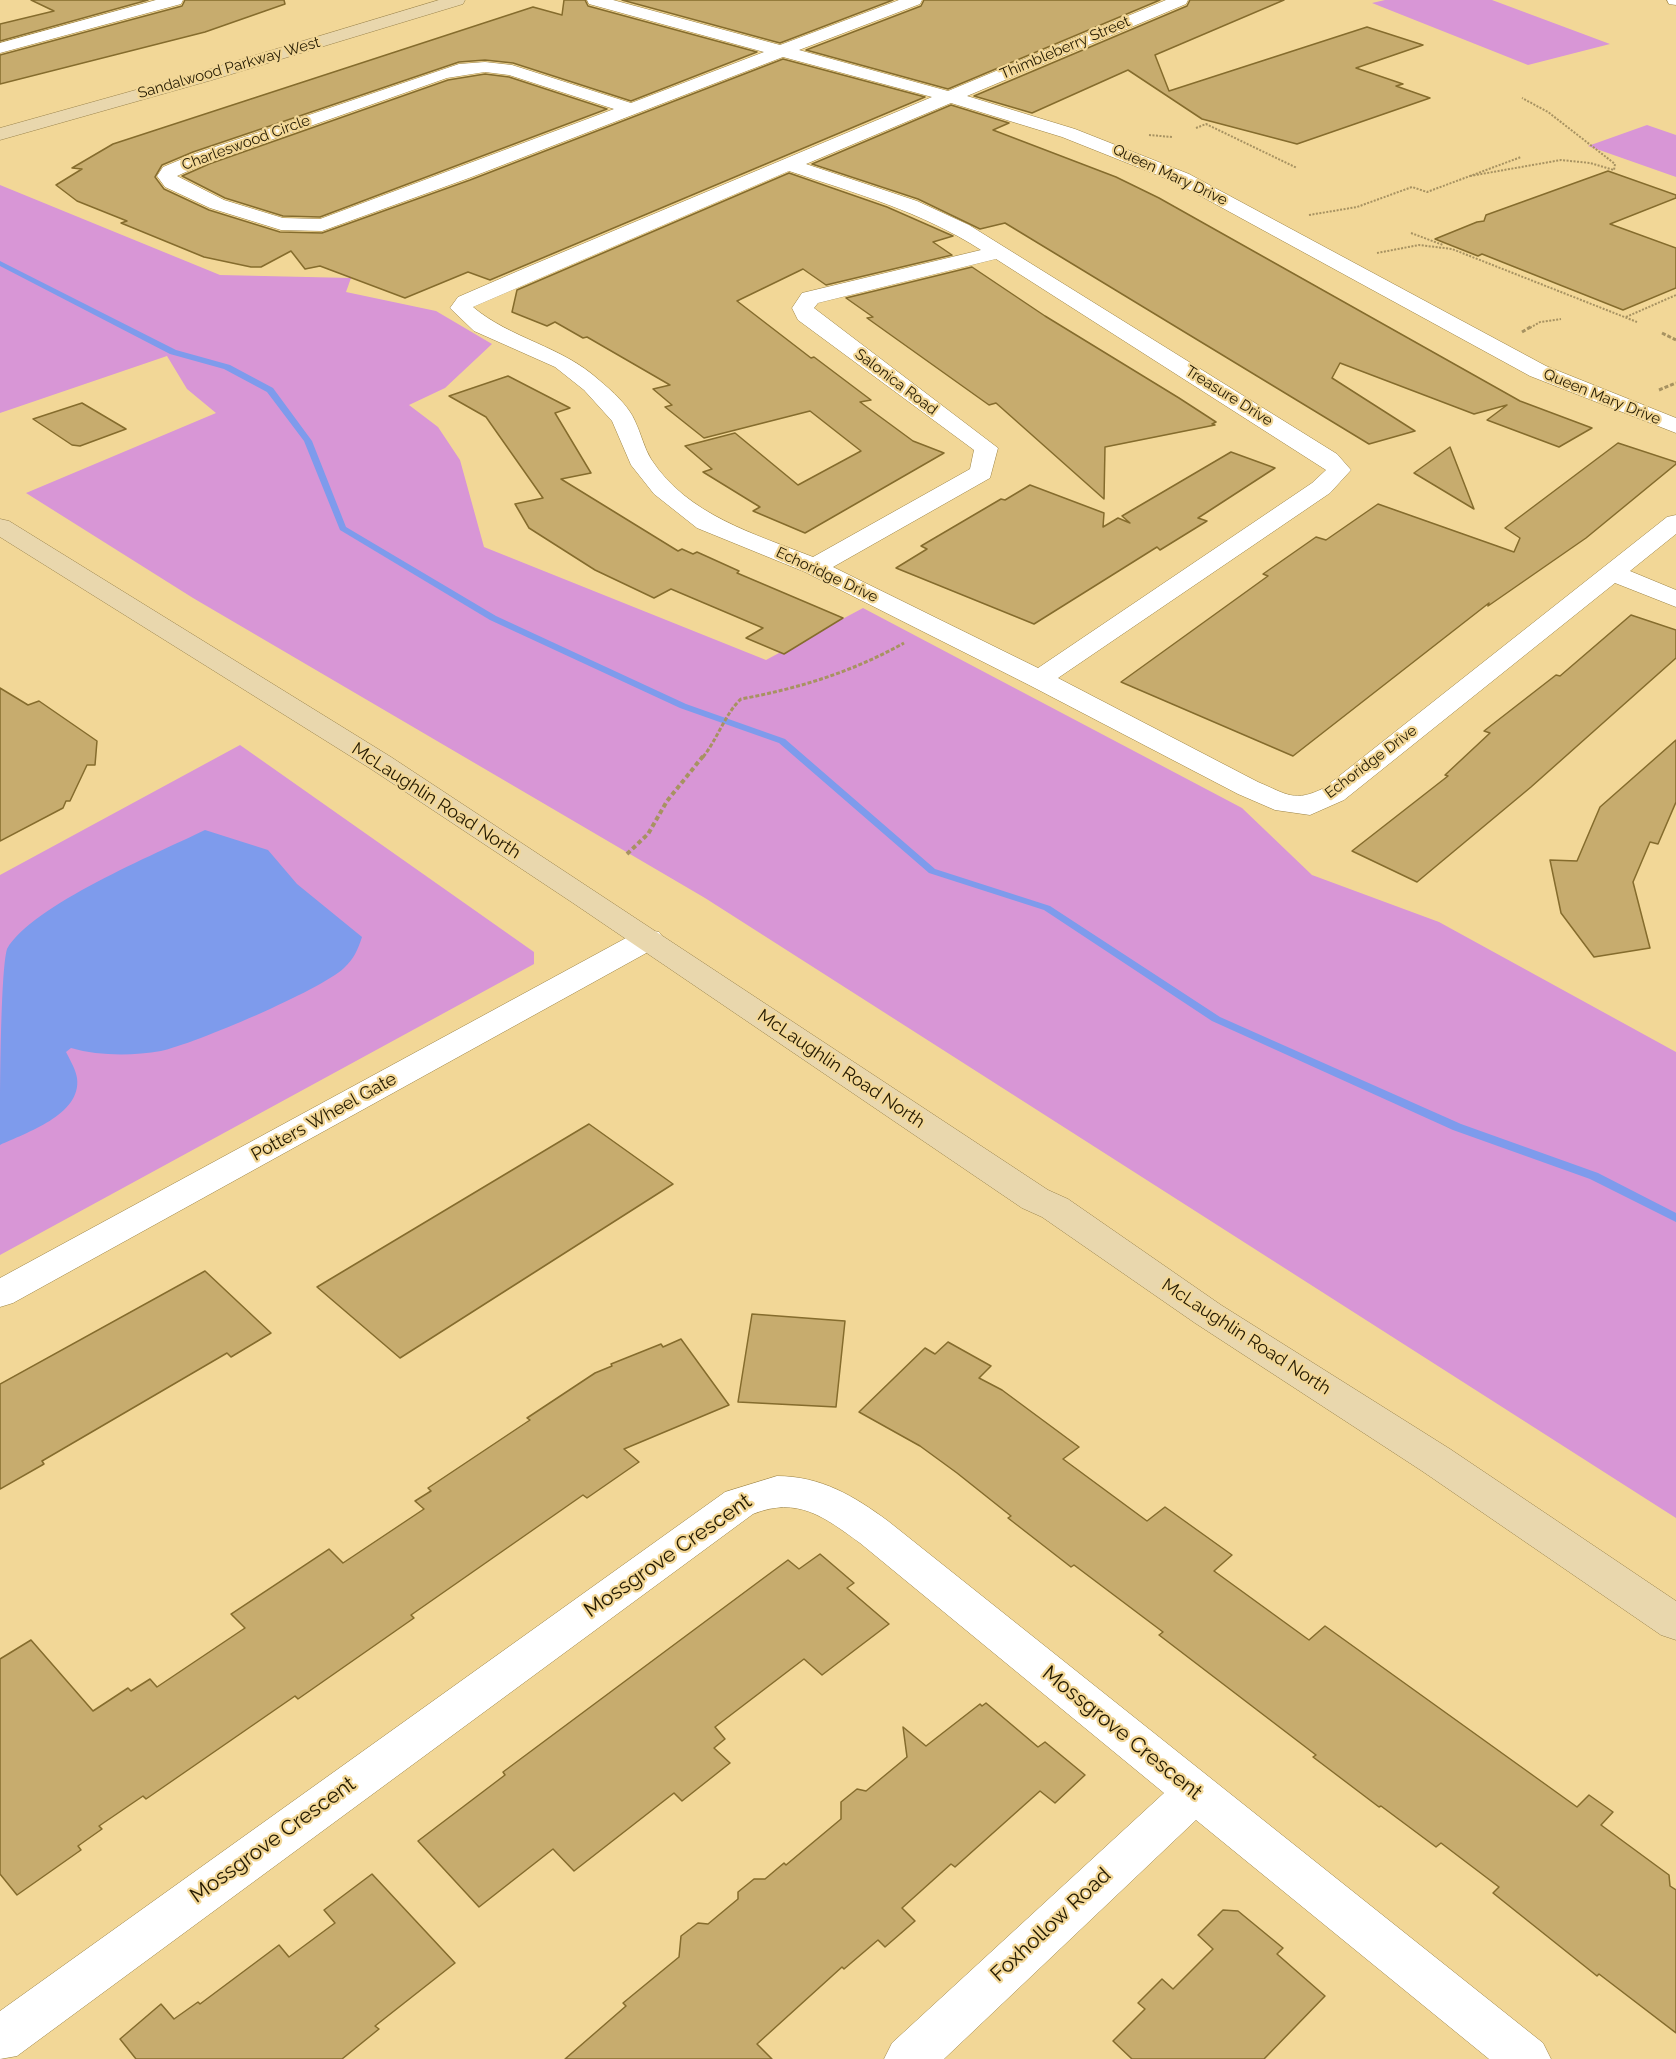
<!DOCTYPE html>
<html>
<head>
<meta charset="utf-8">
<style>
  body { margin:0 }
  canvas { display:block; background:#f2d797 }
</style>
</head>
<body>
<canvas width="1676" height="2059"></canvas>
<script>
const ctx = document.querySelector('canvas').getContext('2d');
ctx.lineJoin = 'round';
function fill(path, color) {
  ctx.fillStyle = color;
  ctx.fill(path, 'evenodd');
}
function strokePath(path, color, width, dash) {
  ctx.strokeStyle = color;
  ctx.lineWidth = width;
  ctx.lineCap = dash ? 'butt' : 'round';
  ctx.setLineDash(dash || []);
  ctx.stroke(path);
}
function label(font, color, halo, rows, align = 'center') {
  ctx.font = font + ' Raleway,sans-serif';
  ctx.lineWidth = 4.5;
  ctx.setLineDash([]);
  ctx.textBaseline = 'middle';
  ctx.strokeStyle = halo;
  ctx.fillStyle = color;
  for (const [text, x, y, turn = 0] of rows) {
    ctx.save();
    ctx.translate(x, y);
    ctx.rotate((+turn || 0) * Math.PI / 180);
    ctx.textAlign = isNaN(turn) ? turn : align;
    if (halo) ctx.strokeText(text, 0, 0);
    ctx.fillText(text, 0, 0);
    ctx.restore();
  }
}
fill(new Path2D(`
  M1385,0h107l118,44 -82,21 -156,-62z
  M1647,125l29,10v42l-88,-31z
  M0,185l220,90 131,3 -5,14 90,19 56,33 -47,44 -36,17 29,22 22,33 24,87 282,113 97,-52 379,200 70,67 127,47 237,130v466l-971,-620 -512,-300 -167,-105 190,-80 -29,-24 -20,-33 -167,57z
  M240,745l294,207v12l-534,291v-380z`), '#d896d6');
fill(new Path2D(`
  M205,830l63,20 29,34 65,53c-4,12 -8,22 -18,31 -23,22 -150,76 -183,83 -29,5 -62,5 -90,-3l-5,4c4,8 10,18 11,26 5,37 -52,55 -77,67 0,-36 0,-172 7,-196 25,-44 149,-95 198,-119z`), '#7e9bec');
fill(new Path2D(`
  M0,261l176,89 54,15 43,23 39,53 34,86 150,89 190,88 99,35 150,130 115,37 170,111 241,107 137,49 78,40v9l-86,-43 -137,-49 -241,-109 -168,-111 -115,-37 -150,-130 -99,-35 -190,-88 -150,-90 -36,-89 -37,-49 -43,-23 -54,-15 -170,-88z`), '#7e9bec');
const building = new Path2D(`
  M31,0h117l-148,41v-17l54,-13z
  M185,0h99l1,4 -80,28 -205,52v-29l182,-49z
  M564,0h21l3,6 169,46 -126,49 -118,-38 -28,-3 -26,2 -266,90 -31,13 -7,12 9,12 45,21 71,22 42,1 148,-53 313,-121 142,38 -435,183 -22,-8 -63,26 -85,-32 -15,3 -14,-18 -30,16h-10l-47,-10 -83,-34 6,-2 -50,-20 -21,-16 26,-16 -10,-1 41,-24 420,-137 29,8z
  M622,0h271l-113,43z
  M924,0h236l-212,89 -142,-39 115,-44z
  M1190,0h94l-129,55 14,36 198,-64 56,18 -67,23 47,16 -7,2 34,12 -133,46 -95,-25 -74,-49 -96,43 -58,-17 213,-90z
  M485,74l24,3 98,32 -287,108 -37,-1 -58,-18 -43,-22 27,-12 239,-84z
  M951,105l58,18 -16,7 123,47 43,21 361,203 72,27 -33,19 -72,-27 20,-15 -33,9 -134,-51 -8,15 83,53 -46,13 -364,-221 -25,6 -62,-30 -106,-35z
  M1608,171l68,24v3l-66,26 66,24v40l-53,22 -141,-56 -4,2 -43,-17 42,-17 7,-1 2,-6z
  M789,173l98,34 66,29 -20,6 19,13 -126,30 -23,-16 -66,32 74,57 3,-1 57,43 -11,2 53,39 31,12 -139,80 -52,-22 7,-4 -57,-35 9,-3 -27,-23 50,-13 63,52 63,-34 -51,-40 -106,27 -39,-31 7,-2 -19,-16 17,-4 -83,-48 -4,1 -28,-16 -8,4 -35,-14 5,-22z
  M972,267l73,49 134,82 37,24 -4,2 3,1 -110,22 -1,52 -108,-96 -7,2 -122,-87 6,-1 -27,-19z
  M508,376l62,32 -15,5 36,60 -30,6 117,72 4,-2 11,5 4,-2 42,19 -2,2 106,45 -59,36 -38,-16 17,-10 -92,-39 -17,9 -59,-28 -66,-42 -14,-24 28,-6 -57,-81 -37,-21z
  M82,403l44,26 -46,17 -8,-1 -39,-26z
  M1618,443l58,19v2l-90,74 -98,68 1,-3 -196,153 -172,-74 147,-106 -5,-2 53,-37 10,3 52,-36 136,48 6,-14 -15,-10z
  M1450,447l24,62 -60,-36z
  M1231,452l44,16 -77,50 9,3 -47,29 -3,-3 -123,77 -138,-56 31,-19 -6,-3 80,-47 4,1 25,-15 74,28 -1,14 15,-9 12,5 -8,-7z
  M1631,615l45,15v28l-145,129 -114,95 -65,-31 96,-75 -3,-1 45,-42 -6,-2 72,-56 4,1z
  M0,688l28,17 11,-4 58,40 -2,24h-8l-17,36h-4l-3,7 -63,33z
  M1676,740v62l-18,42 -8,-2 -17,40 17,66 -56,9 -33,-44 -11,-53 27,1 23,-54z
  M589,1124l84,60 -273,174 -83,-71z
  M205,1271l66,62 -40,24 -4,-4 -185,108 2,3 -44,25v-105z
  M752,1314l93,7 -9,86 -98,-5z
  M681,1339l48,66 -105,44 15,13 -52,36 -4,-3 -172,120 3,3 -116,81 -3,-3 -149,103 -3,-3 -44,30 3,3 -24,17 3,4 -64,45 -17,-21v-215l31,-19 62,71 35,-23 3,3 19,-12 7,8 88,-59 -14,-14 98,-65 14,14 81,-54 -9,-8 16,-10 -3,-3 102,-68 -3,-2 68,-45 17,-7 -1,-2 50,-20 2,3z
  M948,1342l43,24 -12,12 23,12 77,57 -16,12 84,62 18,-14 67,48 -18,16 95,69 16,-14 252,181 12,-12 24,17 -12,13 68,50 1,11 6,4v143l-77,-59 -2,2 -104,-83 6,-6 -58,-44 -5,4 -55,-41 -2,1 -66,-50 3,-2 -157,-120 4,-3 -89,-67 -3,2 -63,-49 3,-2 -54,-43 -37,-27 -61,-34 66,-64 10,6z
  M820,1554l34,29 -7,5 42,36 -67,51 -18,-16 -89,68 10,12 -11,9 16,15 -48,38 -8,-8 -100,78 -21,-22 -74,58 -61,-66 87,-66 -2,-3 258,-192 27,-20 11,9z
  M986,1703l52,44 7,-5 40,33 -30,28 -15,-12 -85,76 -4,-3 -49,44 13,13 -30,26 -7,-7 -34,29 -2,-2 -85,77 15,15h-207l61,-53 -3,-3 56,-46 2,-21 17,-13 10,1 30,-25v-7l16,-13h11l19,-16 2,2 55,-46v-17l16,-13 9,2 41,-34 -4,-30 23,19 54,-42 2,2z
  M372,1874l83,89 -80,63 4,3 -37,30h-206l-16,-20 41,-35 13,15 24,-17 2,2 79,-59 10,12 46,-34 -11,-13z
  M1223,1910l15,1 45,37 -6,6 48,42 -61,63h-132l-19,-18 32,-32 -7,-6 24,-24 11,10 40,-40 -15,-14z`);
fill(building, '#c7ac6e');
strokePath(building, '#856c2d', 1.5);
const minor = new Path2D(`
  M156,0h27l-2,4 -181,49v-10z
  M587,0h26l167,45 119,-45h23l-2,4 -121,46 149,41 218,-91h22l-2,4 -219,92 108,33 114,45 357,192 130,52v15l-146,-57 -355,-194 -113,-45 -111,-34 -145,61 111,37 52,24 368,229 14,16 -21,23 -272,185 200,104c29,12 36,21 66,6l343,-271 9,-2v19l-46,37 46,19v17l-61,-24 -271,217 -34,15 -35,-5 -37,-16 -209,-109 -224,-113 -108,-44 -43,-34 -23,-29 -19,-44 -28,-31 -29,-23 -81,-36 -24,-23 8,-11 60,-26 414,-174 -149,-40 -314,121 -147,53 -41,-1 -71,-22 -45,-21 -8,-11 6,-9 31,-13 265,-90 26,-2 27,3 119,38 133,-51 -175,-48zM485,72l24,3 105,34 -294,110 -37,-1 -59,-18 -47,-24 31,-14 239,-84zM789,171c66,22 133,41 192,79l-179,43 -10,15 6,12 176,130 -4,19 -157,88c-58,-23 -126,-42 -162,-98 -7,-11 -10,-26 -16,-38 -6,-15 -24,-31 -36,-41 -37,-34 -88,-41 -126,-73zM996,259l330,211 -14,13 -274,185 -205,-101 157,-89 8,-30 -184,-140 4,-5z
  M1667,0h9v5l-7,-1z
  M648,930l11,2 5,7 -5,7 -646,357 -13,4v-29l637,-346z
  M777,1476c44,0 77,20 111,45l655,522 8,16h-62l-293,-239 -252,239h-60l8,-16 272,-250 -304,-250c-36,-26 -62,-47 -107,-29l-736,542 -17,3v-48l725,-519z`);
const major = new Path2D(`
  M439,0h26l-2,4 -251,76 -212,60v-12l200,-56z
  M0,519l9,2 382,236 657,433 20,9 153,106 229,144 226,152v39l-15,-5 -239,-164 -227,-148 -153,-106 -20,-9 -449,-305 -202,-134 -371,-232z`);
strokePath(minor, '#9b8243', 1);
strokePath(major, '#9b844d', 1);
strokePath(new Path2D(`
  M1196,128l10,-4 91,44
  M1149,135l23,2
  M1470,176l91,-16 29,3 24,7 1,-6 -67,-52 -26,-14
  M1309,215l48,-8 55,-20 15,5 94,-35
  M1411,233l32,12
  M1377,253l42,-8 33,4 185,73
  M1626,317l50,-22
  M1530,328l10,-6 21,-3`), '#a79261', 2, [2, 1.5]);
strokePath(new Path2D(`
  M1522,332l10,-6
  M1662,333l14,7
  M1659,390l17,-7
  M703,757c14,-17 23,-45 38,-58 59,-11 111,-27 163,-56`), '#a79261', 3, [4, 2]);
strokePath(new Path2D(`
  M627,854l21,-20 19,-33 37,-46`), '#a79261', 4, [4.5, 3]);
fill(minor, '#fff');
fill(major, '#e9d7ad');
label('15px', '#241a01', '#f2d797', [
  ["Thimbleberry Street",1065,48,-23],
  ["Sandalwood Parkway West",229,68,-16],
  ["Charleswood Circle",246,143,-20],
  ["Queen Mary Drive",1170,175,25],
  ["Salonica Road",896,382,37],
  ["Treasure Drive",1229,396,32],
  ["Queen Mary Drive",1602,397,22],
  ["Echoridge Drive",827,575,25],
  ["Echoridge Drive",1371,762,-37]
]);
label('18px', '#241a01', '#f2d797', [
  ["McLaughlin Road North",436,801,33],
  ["McLaughlin Road North",841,1069,34],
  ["Potters Wheel Gate",324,1117,-29],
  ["McLaughlin Road North",1246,1337,33]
]);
label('21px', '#241a01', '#f2d797', [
  ["Mossgrove Crescent",668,1556,-35],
  ["Mossgrove Crescent",1122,1733,39],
  ["Mossgrove Crescent",273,1840,-36],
  ["Foxhollow Road",1051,1925,-43]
]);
</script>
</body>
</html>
